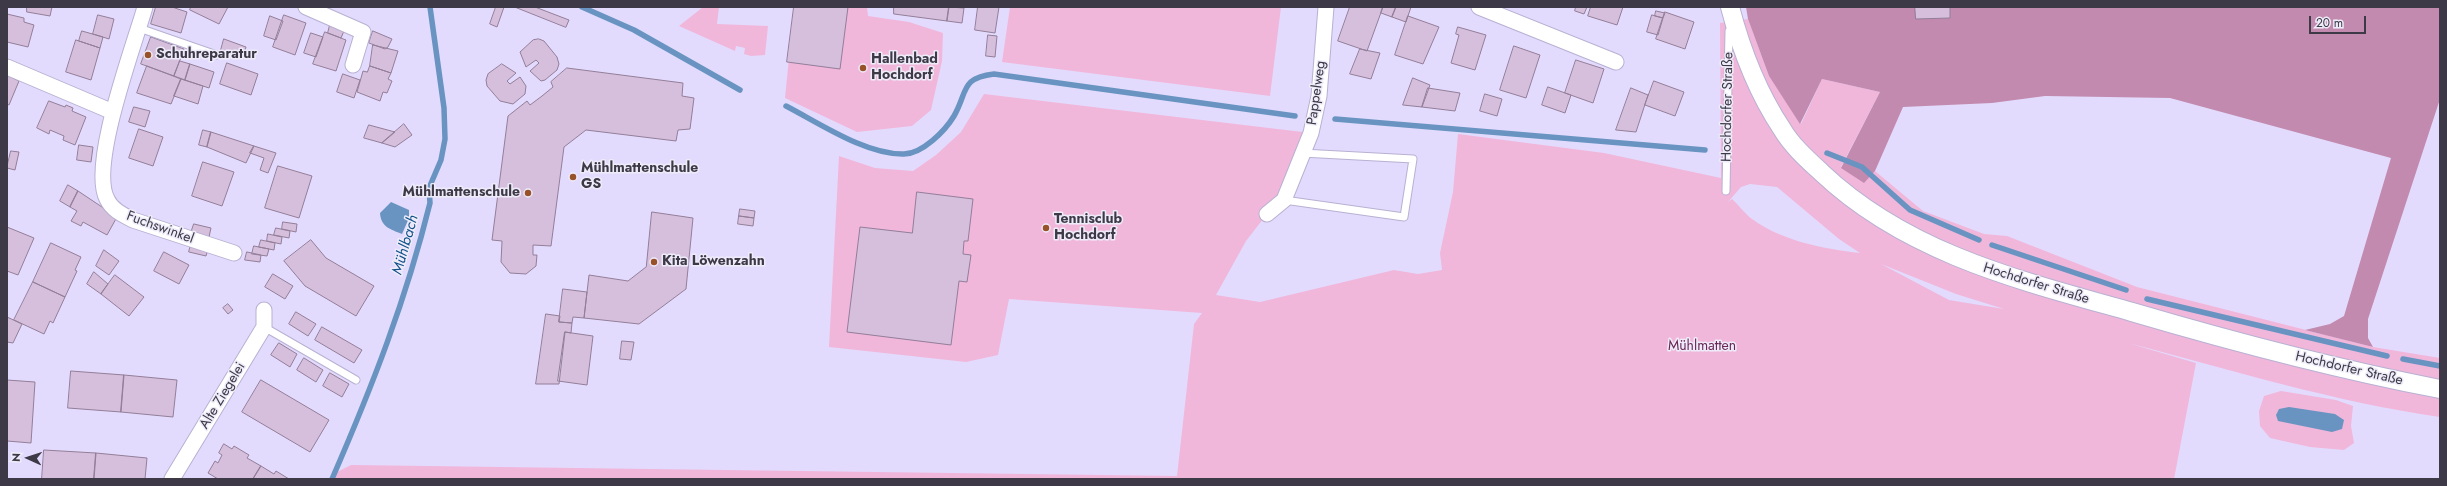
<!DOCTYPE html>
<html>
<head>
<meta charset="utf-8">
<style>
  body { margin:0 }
  #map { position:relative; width:2447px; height:486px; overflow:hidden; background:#e3dbfd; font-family:Jost,sans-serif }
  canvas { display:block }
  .frame { position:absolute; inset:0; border:8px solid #3d3947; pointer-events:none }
  .north { position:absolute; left:8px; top:438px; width:40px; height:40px; -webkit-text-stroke:3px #efecfa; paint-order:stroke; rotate:273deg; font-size:11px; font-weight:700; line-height:16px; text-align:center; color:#3d3947 }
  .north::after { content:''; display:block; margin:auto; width:14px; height:18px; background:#3d3947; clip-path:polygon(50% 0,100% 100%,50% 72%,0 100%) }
  .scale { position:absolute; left:2309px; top:16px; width:57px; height:18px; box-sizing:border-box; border:2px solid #3d3947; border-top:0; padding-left:5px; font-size:12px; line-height:14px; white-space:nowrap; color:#3d3947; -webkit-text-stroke:3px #efecfa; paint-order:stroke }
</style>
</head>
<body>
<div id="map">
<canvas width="2447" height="486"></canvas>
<div class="frame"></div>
<div class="north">N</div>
<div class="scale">20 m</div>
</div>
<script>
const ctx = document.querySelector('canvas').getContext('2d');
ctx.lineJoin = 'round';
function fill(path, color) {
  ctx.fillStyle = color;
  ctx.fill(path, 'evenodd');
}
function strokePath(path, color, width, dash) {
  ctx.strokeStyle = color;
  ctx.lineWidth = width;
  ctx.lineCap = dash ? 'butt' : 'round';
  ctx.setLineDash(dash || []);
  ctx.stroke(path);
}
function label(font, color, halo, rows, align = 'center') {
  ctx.font = font + ' Jost,sans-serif';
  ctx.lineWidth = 3;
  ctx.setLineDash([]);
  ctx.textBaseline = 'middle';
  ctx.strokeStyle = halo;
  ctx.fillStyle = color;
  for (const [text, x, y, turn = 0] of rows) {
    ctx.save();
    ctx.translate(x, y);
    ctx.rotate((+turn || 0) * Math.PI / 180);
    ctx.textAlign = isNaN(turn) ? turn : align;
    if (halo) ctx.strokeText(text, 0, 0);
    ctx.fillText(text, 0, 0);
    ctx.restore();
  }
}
fill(new Path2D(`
  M703,7h16l-2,17 51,2 -3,29 -14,1 -7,-2 1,-6 -9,-2 -1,5 -56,-25z
  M794,7h73l1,9 41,6 34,11 -1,28 -11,49 -19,16 -55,6 -72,-34z
  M1010,7h271l-11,89 -268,-34z
  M1748,19l21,57 32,48 21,-45 58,13 -39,75 23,15 11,-11 48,40 61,23 23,2 130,51 236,60 67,11v59c-105,-15 -209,-47 -312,-74l68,20 -22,116h-1841l4,-7 14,-7 826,11 17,-152 8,-11 -193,-14 -11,56 -32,7 -137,-15 10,-191 36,12 38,3 23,-16 25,-23 23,-38 327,39 -44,81 -21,27 -30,54 44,7 134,-32 24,4 24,-4 -2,-17 13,-61 5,-58 146,19 117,25 -1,-155zM1750,184l27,3 62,52 21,14c-36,-4 -78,-12 -108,-34 -7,-5 -13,-14 -20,-20l-4,3 13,-15zM1881,264l75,30 48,15 -55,-9z
  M2281,391l55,9 17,6 -2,20 3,17 -10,7 -34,-3 -40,-9 -10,-12 -1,-15 5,-15z`), '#f0b7db');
fill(new Path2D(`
  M1746,7h694v92l-72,220v19l5,9 -68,-17 25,-6 14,-8 47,-158 -221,-60 -125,-2 -53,7 -89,4 -28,64 -11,12 -23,-15 39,-76 -58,-13 -22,45 -31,-48 -21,-57z`), '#c28aae');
fill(new Path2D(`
  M391,202l18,8v8l-7,16c-12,-5 -21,-7 -22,-21z
  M2289,407l46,7 9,6 -2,9 -10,3 -54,-11 -2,-6 3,-6z`), '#6994c1');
strokePath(new Path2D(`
  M582,7l52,23 106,60
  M786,106c33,17 80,49 118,48 18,0 41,-23 50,-38 14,-24 6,-38 40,-42l301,42
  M1335,119l370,31
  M1827,153l35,14 48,43 69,30
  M1992,245l134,45
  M2147,299l240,57
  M2403,359l37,7
  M332,479c40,-92 74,-179 98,-276l-1,-15 12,-28 4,-21 -1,-31 -14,-101`), '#6994c1', 5.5);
const building = new Path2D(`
  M27,7h25l-2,9 -23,-4z
  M156,7h16l15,5 -6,21 -30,-9z
  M191,7h37l-9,17 -29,-14z
  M496,7h8l-7,20 -7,-3z
  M515,7h20l34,13 -3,7z
  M794,7h54l-8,62 -53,-7z
  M894,7h55l-2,14 -53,-7z
  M949,7l15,1 -2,15 -15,-2z
  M978,7h21l-4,26 -20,-3z
  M1350,7h33l-16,44 -29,-10z
  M1383,7h13l-4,10 -11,-4z
  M1396,7h15l-5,15 -14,-5z
  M1576,7h11l-3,7 -9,-3z
  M1591,7h32l-6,18 -29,-9z
  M1915,7h35v11l-34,1z
  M1656,11l9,2 -2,5 -8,-2z
  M1665,12l29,10 -9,27 -29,-10z
  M7,14l17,4v4l10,3 -6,22 -21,-5z
  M98,15l16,4 -5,20 -16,-5z
  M284,15l22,8 -11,32 -22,-8z
  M1652,15l11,3 -5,17 -11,-3z
  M270,16l13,5 -7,19 -12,-4z
  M1408,16l31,11 -16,37 -28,-9z
  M330,25l14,6 -3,7 -13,-5z
  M1458,27l28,8 -11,35 -24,-7 8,-28 -3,-1z
  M82,31l21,6 -3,11 -21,-7z
  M373,31l19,8 -4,8 -3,2 -16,-6z
  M325,32l21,8 -10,31 -23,-7z
  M311,33l12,4 -7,20 -12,-4z
  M988,35l9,1 -2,21 -9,-1z
  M151,37l33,12 -10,27 -33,-12z
  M224,39l22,8 -3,11 -22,-8z
  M539,39l5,2 13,16 2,7 -2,6 -12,10 -4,1 -11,-10 9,-8 -3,-3 -10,7 -6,-15 13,-12z
  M76,40l24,8 -9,32 -25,-8z
  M373,45l25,6 -7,22 -21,-7z
  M1514,46l26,9 -14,43 -26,-8z
  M1360,49l20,4 -9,26 -21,-5z
  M1576,60l28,9 -11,34 -28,-10z
  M180,61l10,3 -5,16 -11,-4z
  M227,63l31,11 -7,21 -31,-11z
  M190,64l24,8 -5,16 -24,-8z
  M502,64l14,9 -9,8 3,3 10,-7 6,9 -1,8 -12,10 -13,-3 -13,-15 -1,-6 2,-6z
  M147,66l34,13 -10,25 -34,-11z
  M370,66l21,7 -3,6 4,2 -5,12 -4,-1 -3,9 -23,-9 6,-21 4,1z
  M567,68l116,15 -1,13 12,2 -4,31 -12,1 -2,11 -90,-11 -22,17 -13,99 -18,-1v10h4l-1,11 -10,8 -16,-1 -9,-11 1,-21 -10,-1 16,-124 19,-15 3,4 12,-9 11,-9 -2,-5z
  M343,74l17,6 -6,18 -17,-6z
  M7,75l12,6 -10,24 -2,-1z
  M1413,78l17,7 -8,22 -19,-2z
  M181,79l22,7 -5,18 -24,-8z
  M1654,81l30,11 -9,24 -30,-11z
  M1548,87l23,8 -6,18 -23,-8z
  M1428,88l32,5 -5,18 -33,-4z
  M1631,88l17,7 -12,37 -20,-2z
  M1485,94l17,5 -5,17 -17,-5z
  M49,101l16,6 1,-2 7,3 -1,3 14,6 -11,28 -12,-5 1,-4 -14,-6 -1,4 -12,-6z
  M134,107l16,4 -5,16 -16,-5z
  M404,124l8,11 -17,12 -13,-4z
  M369,125l26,7 -13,11 -18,-5z
  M139,129l24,8 -10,29 -24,-8z
  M203,130l8,2 -4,15 -8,-2z
  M211,132l43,14 -8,17 -39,-16z
  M79,145l14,2 -2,15 -14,-2z
  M254,146l22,7 -8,20 -8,-3 4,-12 -14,-5z
  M11,151l8,1 -4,18 -8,-2z
  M203,162l31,10 -12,34 -30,-10z
  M278,166l34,10 -13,42 -34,-10z
  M68,185l10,6 -8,16 -10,-6z
  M78,191l39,26 -10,18 -24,-13 -2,4 -10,-5 6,-10 -7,-4z
  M917,192l56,7 -5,42h-4l-1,13 8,1 -4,27 -8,-1 -8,64 -104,-13 13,-105 52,6z
  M740,209l15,2 -1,7 -15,-2z
  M652,212l41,6 -7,71 -47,35 -55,-6 5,-43 39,6 18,-14z
  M739,216l15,2 -1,8 -15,-2z
  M283,222l14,2 -1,8 -14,-3z
  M194,224l17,4 -2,9 -18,-4z
  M7,227l27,11 -16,37 -11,-4z
  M276,228l14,3 -1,7 -15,-3z
  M268,234l14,3 -1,7 -14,-3z
  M261,240l14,3 -1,7 -15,-3z
  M311,240l15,18 48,28 -18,30 -51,-30 -21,-25z
  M51,243l30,14 -6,13 2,1 -12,26 -32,-15z
  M191,244l17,5 -2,7 -17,-4z
  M254,246l15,3 -2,7 -15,-2z
  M104,250l15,11 -10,14 -13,-9z
  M164,252l25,13 -10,19 -25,-13z
  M247,252l14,3 -1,7 -15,-2z
  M94,272l14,12 -7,10 -14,-10z
  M273,274l20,12 -8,13 -20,-12z
  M115,275l29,22 -15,19 -28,-22z
  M33,282l32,15 -12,26 -3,-2 -6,13 -30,-14z
  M563,289l24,3 -3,26 -11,-1 -1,6 -13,-1z
  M228,304l5,6 -5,4 -5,-6z
  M296,312l20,12 -8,12 -19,-12z
  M546,314l14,2 -1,6 13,1 -1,10 -6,-1 -6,52h-23z
  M7,317l15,7 -9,19 -6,-1z
  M322,327l40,23 -8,13 -39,-23z
  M565,332l28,4 -6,49 -29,-4z
  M622,341l12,1 -3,18 -11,-1z
  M279,343l18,11 -7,13 -19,-12z
  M304,358l19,12 -7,12 -19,-12z
  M71,371l53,4 -3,37 -53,-4z
  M330,373l19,11 -7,13 -19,-11z
  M124,375l53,5 -4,37 -52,-5z
  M7,380l28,2 -4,61 -24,-2z
  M261,380l68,40 -19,32 -68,-40z
  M224,444l8,5 2,-3 15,9 -2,3 14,8 -8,13h-35l-10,-6 7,-12 3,2 4,-8 -3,-2z
  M44,450l52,3 -2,26h-52z
  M96,453l51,5 -2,21h-51z
  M261,466l13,8 2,-3 13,8h-36z`);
fill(building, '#d5bfdc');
strokePath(building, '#937e99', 1);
const service = new Path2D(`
  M139,28l78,27
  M1726,191l3,-160 3,-3
  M1284,200l120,17 9,-58 -111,-6
  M264,327l92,53`);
const minor = new Path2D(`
  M145,7c-11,39 -56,158 -38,192 5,11 16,16 26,21l101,33
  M306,7l57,25 -10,33
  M1479,7l137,55
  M7,67l106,45
  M1267,214l17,-14 27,-67 8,-37 7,-89
  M172,479l92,-152v-17`);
const tertiary = new Path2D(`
  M1730,7c11,42 28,86 52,122 10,17 26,31 40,44 86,81 200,108 310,139 102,30 204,57 308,77`);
strokePath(service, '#b8b1d2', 9);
strokePath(minor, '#b8b1d2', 17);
strokePath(tertiary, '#b8b1d2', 20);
strokePath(service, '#fff', 7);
strokePath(minor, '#fff', 15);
strokePath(tertiary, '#fff', 18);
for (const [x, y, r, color] of [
  [148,55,4,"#985229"],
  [863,68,4,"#985229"],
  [573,177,4,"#985229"],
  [528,193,4,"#985229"],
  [1046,228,4,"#985229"],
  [654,262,4,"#985229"]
]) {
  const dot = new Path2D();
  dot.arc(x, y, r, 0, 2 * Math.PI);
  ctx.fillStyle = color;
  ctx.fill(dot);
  strokePath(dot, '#efecfa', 1.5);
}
label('bold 14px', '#3d3947', '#efecfa', [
  ["Schuhreparatur",156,55],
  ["Hallenbad",871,60],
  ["Hochdorf",871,76],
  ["Mühlmattenschule",581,169],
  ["GS",581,185],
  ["Mühlmattenschule",520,193,"right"],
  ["Tennisclub",1054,220],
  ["Hochdorf",1054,236],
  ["Kita Löwenzahn",662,262]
], 'left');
label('14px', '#3d3947', '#efecfa', [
  ["Pappelweg",1317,93,-82],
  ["Hochdorfer Straße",1728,107,-89],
  ["Fuchswinkel",160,228,20],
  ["Hochdorfer Straße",2036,284,17],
  ["Hochdorfer Straße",2349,369,13],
  ["Alte Ziegelei",223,396,-59]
]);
label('14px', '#6a2756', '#efecfa', [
  ["Mühlmatten",1702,347]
]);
label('italic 15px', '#11518a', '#efecfa', [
  ["Mühlbach",406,245,-74]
]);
</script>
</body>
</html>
